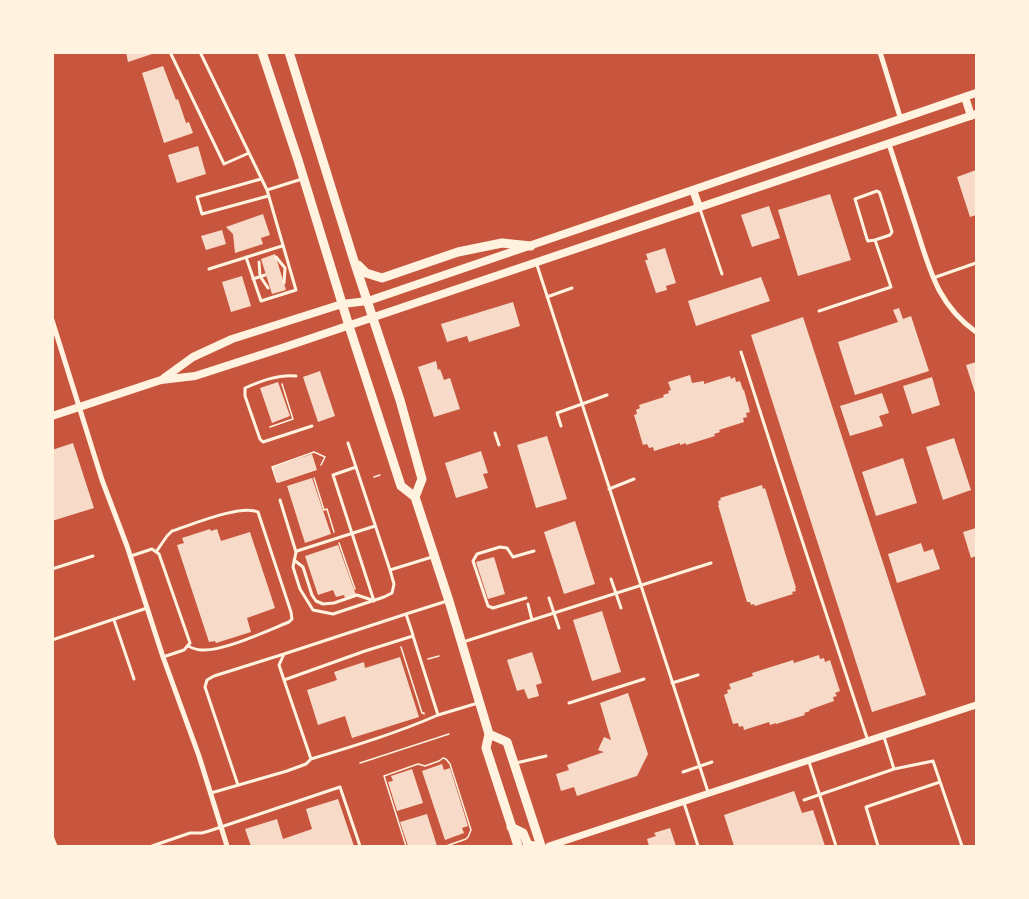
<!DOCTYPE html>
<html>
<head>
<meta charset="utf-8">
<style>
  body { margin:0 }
  #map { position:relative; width:1029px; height:899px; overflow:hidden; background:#c8553d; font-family:"Asap Condensed",sans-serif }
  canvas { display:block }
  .frame { position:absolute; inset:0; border:54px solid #fff3e0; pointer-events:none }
</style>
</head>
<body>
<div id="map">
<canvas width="1029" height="899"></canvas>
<div class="frame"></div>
</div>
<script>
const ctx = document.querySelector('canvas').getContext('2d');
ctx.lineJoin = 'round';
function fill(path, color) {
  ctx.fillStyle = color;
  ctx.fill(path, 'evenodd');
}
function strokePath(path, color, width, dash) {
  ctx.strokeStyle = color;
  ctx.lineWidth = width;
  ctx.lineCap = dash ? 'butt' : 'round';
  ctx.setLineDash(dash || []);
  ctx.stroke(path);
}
fill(new Path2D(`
  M126,52h29v1l-27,9z
  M163,66l13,34 2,-1 8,24 3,-1 4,11 -29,10 -22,-70z
  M198,146l8,28 -29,9 -9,-28z
  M976,170v45l-6,2 -13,-40z
  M830,194l21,66 -53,16 -20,-66z
  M769,206l11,32 -28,9 -11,-32z
  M263,214l7,21 -9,3 2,6 -28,9 -2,-19 -7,-7z
  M222,230l4,14 -20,6 -5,-14z
  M665,248l11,35 -10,3 1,4 -11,3 -11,-33h3l-2,-6z
  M275,254l11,36 -14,4 -11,-35z
  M242,276l9,30 -20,6 -9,-30z
  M761,277l9,24 -74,25 -8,-25z
  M513,302l7,24 -51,16 -2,-6 -20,6 -6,-18z
  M899,308l4,11 8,-3 18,55 -74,24 -17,-53 60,-20 -5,-12z
  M803,317l123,378 -54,17 -121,-377z
  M436,361l2,9 2,-1 4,11 6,-2 10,31 -26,8 -16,-50z
  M976,362v34l-10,-31z
  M320,371l15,45 -17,6 -15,-45z
  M690,375l2,8 12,-2v3l26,-8 1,3 4,-2 1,5 4,-1 3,9h1l6,22 -4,1 1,4 -4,1 1,4 -25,8 1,2 -6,2 1,2 -29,9v-2l-6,2v-2l-26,8 -1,-4 -4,1 -2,-4 -4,1 -9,-30 3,-1 -1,-4 4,-2 -1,-3 25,-8 -1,-2 6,-2 -1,-2 3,-1 -3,-8z
  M932,377l8,28 -28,9 -9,-28z
  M278,382l12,34 -18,7 -12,-35z
  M882,393l7,20 -10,3 4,10 -33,10 -10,-30z
  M547,436l20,63 -31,9 -19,-63z
  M954,438l17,52 -28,10 -17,-53z
  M73,443l21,65 -42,13v-71z
  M481,451l7,22 -5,1 5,14 -32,10 -11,-35z
  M312,454l5,16 -39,13 -6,-16z
  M903,458l14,45 -41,13 -14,-44z
  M312,478l19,56 -26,9 -18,-57z
  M762,485l1,4 2,-1 31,100h-1l1,3 -4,1 1,2 -38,12 -1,-2 -3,1 -1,-3h-3l-29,-97h1l-1,-4 3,-1 -1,-2z
  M575,521l20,63 -31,10 -20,-62z
  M976,528v28l-5,2 -8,-26z
  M210,529l1,2 6,-2 4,12 29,-9 25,76 -28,10 4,14 -35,11 -1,-2 -6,1 -32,-97 7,-2 -2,-5z
  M921,543l3,9 9,-3 7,20 -43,14 -9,-29z
  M338,545l18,50 -11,3 -1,-3 -8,2 -3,-7 -15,5 -13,-39z
  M494,557l11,37 -17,5 -12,-37z
  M602,611l19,61 -29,9 -19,-61z
  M532,652l10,31 -6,2 3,11 -11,3 -4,-10 -7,2 -10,-31z
  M819,655l1,4 4,-1 1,4 5,-2 10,31 -5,2 2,3 -4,1 1,4 -25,9 1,1 -6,2 1,2 -29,9v-1l-6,2 -1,-3 -25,8 -1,-4 -4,1 -1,-4 -5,1 -9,-29 4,-2 -1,-3 4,-1 -2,-5 24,-8 -1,-3 41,-13 1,3z
  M400,657l19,60 -67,21 -7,-22 -27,9 -11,-35 30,-10 -3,-8 30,-10 1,6z
  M628,693l20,61 -11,22 -60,20 -3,-9 -13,4 -5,-17 13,-4 -2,-5 37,-13 -6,-2 6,-13 7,3 -11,-37z
  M442,764l2,6 6,-2 18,58 -6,2 2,5 -19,7 -23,-69z
  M412,769l11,34 -26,8 -9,-29 5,-1 -2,-5z
  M794,791l8,22 11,-3 12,36h-91l-10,-31z
  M338,799l16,47h-103l-6,-17 32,-10 6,20 29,-10 -6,-20z
  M427,814l10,32h-29l-8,-24z
  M670,828l6,18h-27l-2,-7 9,-3 -2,-3z`), '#f7dbc8');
strokePath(new Path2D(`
  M270,427l23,-8 -11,-35
  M374,477l6,-2
  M314,478l10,32 3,-1 7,23
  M277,482l-5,-15 42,-15 11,5 -4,8
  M339,543l16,46
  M401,647l21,66h2v1
  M428,659l11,-3
  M360,763l89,-29
  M406,846l-22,-70 34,-12 7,2 14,-5 4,-3 3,1 4,5 21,66 -3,7 -2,2 -20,7`), '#fff3e0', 1.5);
strokePath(new Path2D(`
  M170,52l54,112 25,-11
  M200,52l67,138 35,-11
  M261,179l-64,18 5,17 66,-18
  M700,209l22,65
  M246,257l15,44 35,-11 -29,-100
  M276,257l9,11 -1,15
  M259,262l1,14 8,12
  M537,265l171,527
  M209,269l73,-23
  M933,278l43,-15
  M253,279l12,-4
  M547,297l25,-9
  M819,311l72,-24 -16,-47 15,-5 2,-3 -12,-38 -1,-2 -2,-1 -22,8 12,40 1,2 7,-1
  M741,352l35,109 92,280
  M296,376c-17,-2 -35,5 -51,12v8l15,43 3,3 49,-16
  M561,426l-4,-13 50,-18
  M495,433l4,12
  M348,443l42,127 42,-13
  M356,467l-23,8 41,126
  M609,489l25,-10
  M280,500l16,52 -3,15 7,22 13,21 20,4 51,-17 8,-4 2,-9 -4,-14
  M297,551l78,-25
  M156,552l11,-16 5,-5c19,-6 69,-27 86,-19l33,100 1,7 -3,3c-22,9 -65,29 -87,28 -6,0 -10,-2 -14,-4
  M131,556l21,-7 7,5 31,89 -6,7 -21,7
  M294,560l9,7 9,28 4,6 7,3 11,-1 23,-8 15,5
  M52,569l41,-13
  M611,579l10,29
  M526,598l-33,10 -5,-2 -15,-45 4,-7 23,-7 7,1 6,9 21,-6
  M549,598l10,30
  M528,604l4,16
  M114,620l20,59
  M413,635l-7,-21 41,-13
  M52,640l95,-32
  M463,642l248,-79
  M284,680l-5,-15 5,-11 122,-40
  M672,683l26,-8
  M569,703l75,-24
  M438,715c-41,18 -84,31 -127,44l-27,-79 81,-29 48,-15 25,79 40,-12
  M884,737l10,32 39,-8 29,85
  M809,762l27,84
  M516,763l30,-7
  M683,772l29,-10
  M238,785l-33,-98 2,-7 7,-4 70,-22
  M211,793l76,-22 19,-7 5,-5
  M804,800l90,-31
  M684,803l14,43
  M52,836l4,10
  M152,846l38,-13h12l7,-2 131,-44 20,59
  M878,846l-12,-39 74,-25`), '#fff3e0', 3);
strokePath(new Path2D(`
  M880,52l21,68
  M889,144c9,27 18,55 27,83 14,43 21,77 60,105
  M52,320l50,160 25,66 36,111 36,99 28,90`), '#fff3e0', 5);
strokePath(new Path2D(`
  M549,846l427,-141`), '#fff3e0', 7);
strokePath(new Path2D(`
  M965,97l6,19
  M693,190l6,17
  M164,378l29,-21 39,-18 110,-35 26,-3 608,-208
  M52,416l109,-36 34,-4 90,-29 691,-233`), '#fff3e0', 8);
strokePath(new Path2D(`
  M262,52l36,108 51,166 52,160 14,11 34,104 40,133 -3,14 32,98
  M289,52l65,209 46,139 22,79 -7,18
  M358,265l8,8 16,5 76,-26 44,-9 29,3
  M489,734l18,8 34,104
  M511,827l12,6 5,12 6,1`), '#fff3e0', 9);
</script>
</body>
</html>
